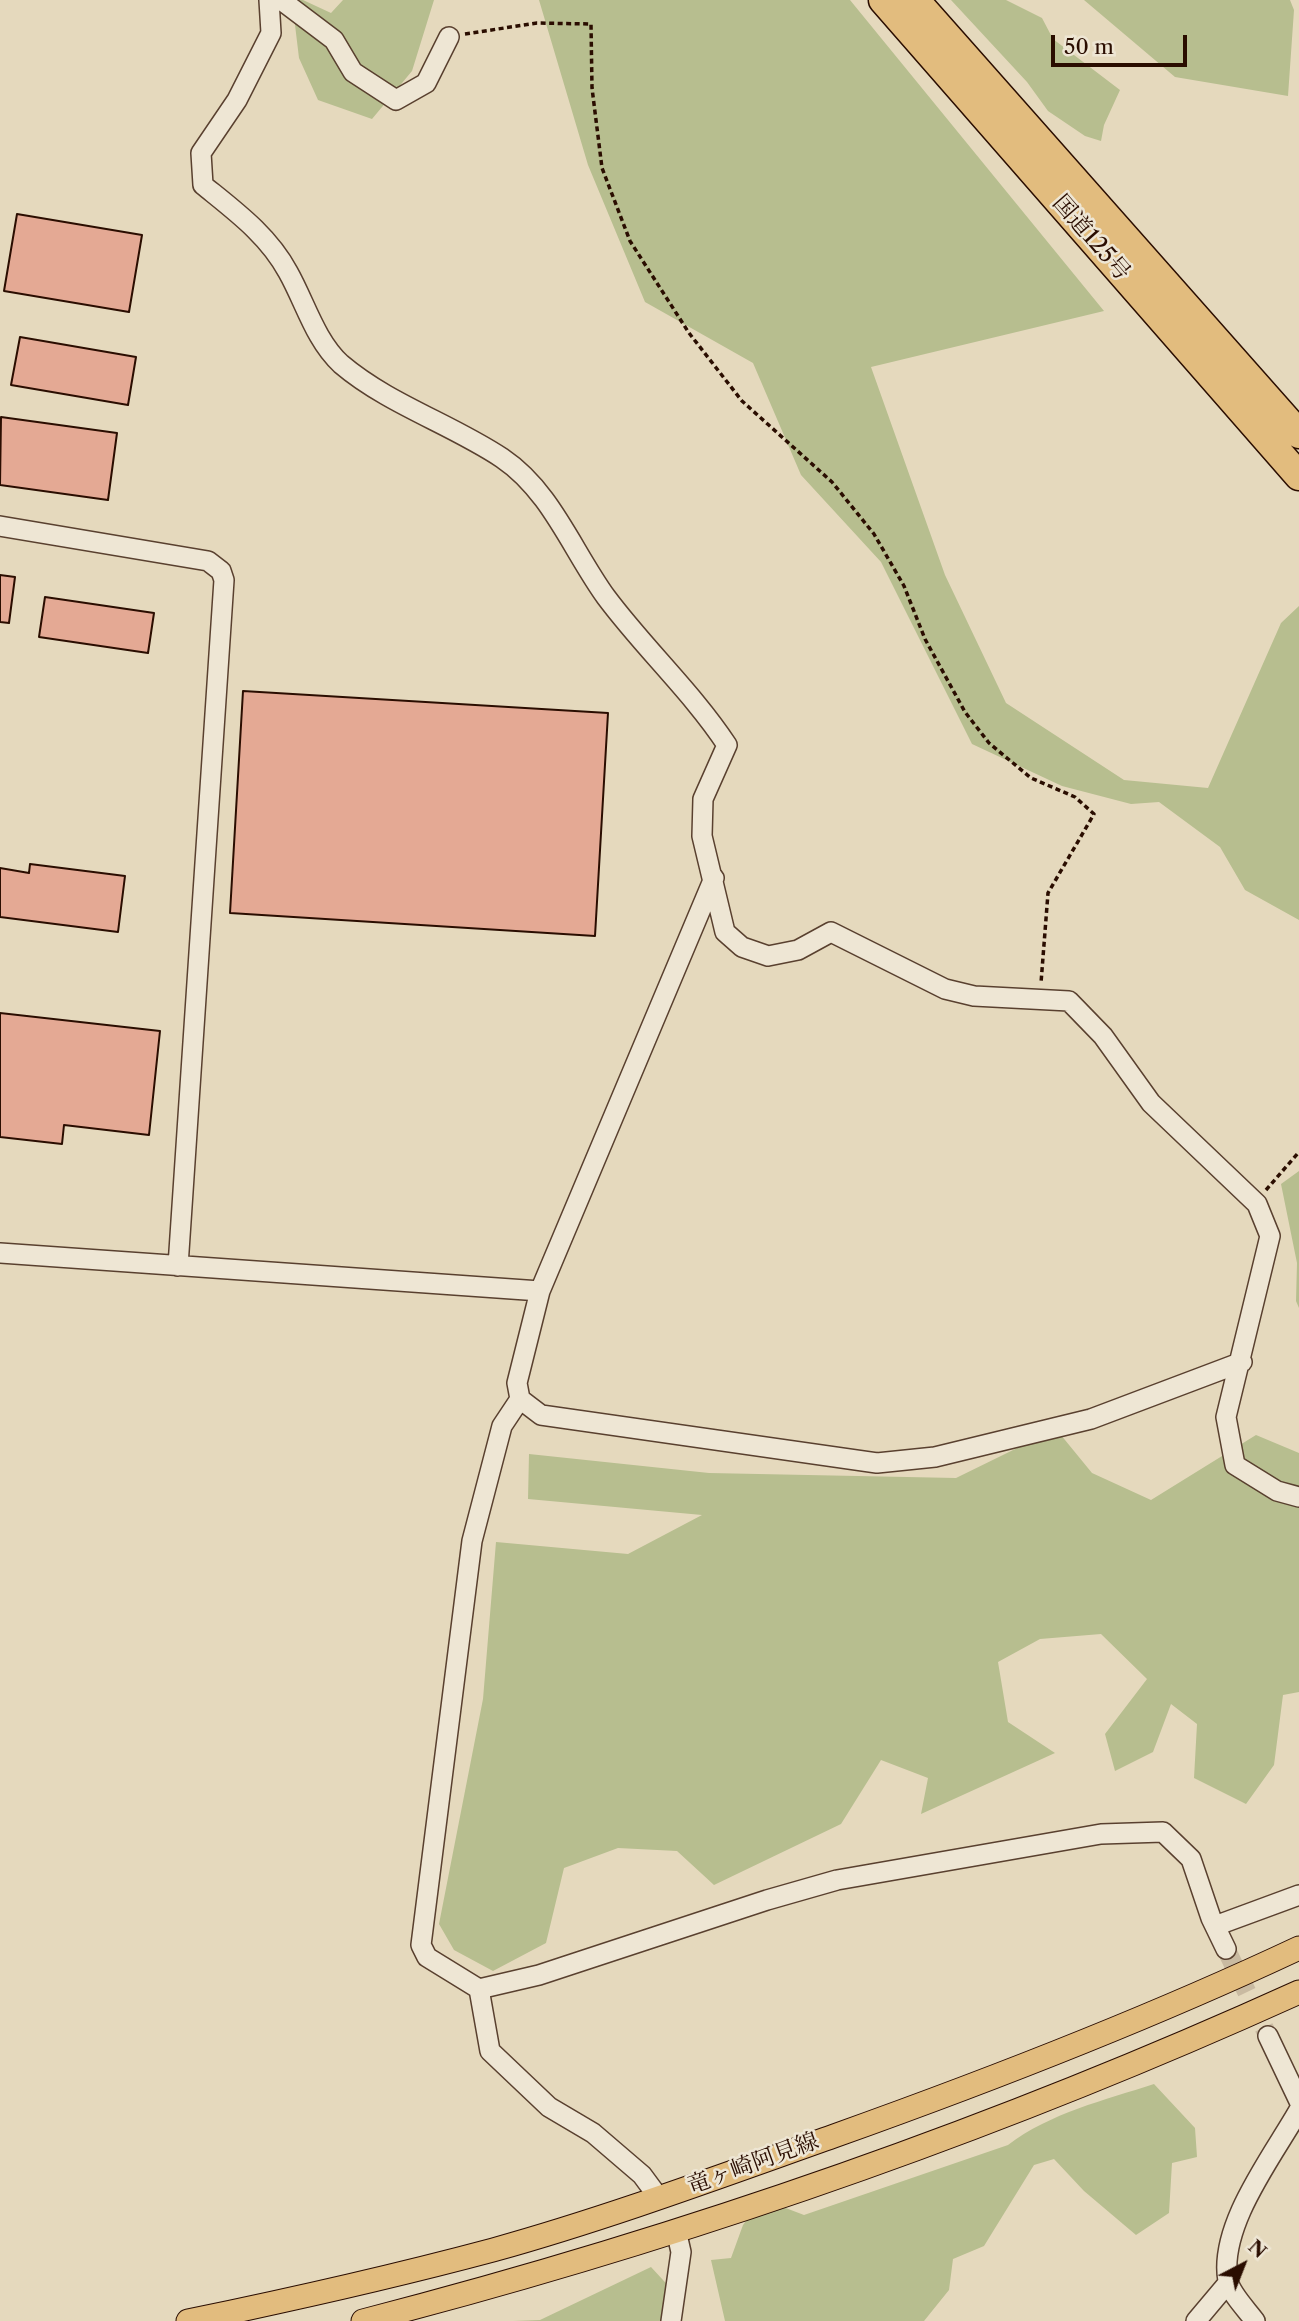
<!DOCTYPE html>
<html>
<head>
<meta charset="utf-8">
<style>
  body { margin:0 }
  #map { position:relative; width:1299px; height:2321px; overflow:hidden; background:#e5d9bd; font-family:"Libre Caslon Text",serif }
  canvas { display:block }
  .north { position:absolute; left:1208px; top:2230px; width:70px; height:70px; -webkit-text-stroke:5px #eee6d4; paint-order:stroke; rotate:42deg; font-size:19px; font-weight:700; line-height:28px; text-align:center; color:#2a0d00 }
  .north::after { content:''; display:block; margin:auto; width:24px; height:32px; background:#2a0d00; clip-path:polygon(50% 0,100% 100%,50% 72%,0 100%) }
  .scale { position:absolute; left:1051px; top:35px; width:136px; height:32px; box-sizing:border-box; border:4px solid #2a0d00; border-top:0; padding-left:9px; font-size:21px; line-height:24px; white-space:nowrap; color:#2a0d00; -webkit-text-stroke:5px #eee6d4; paint-order:stroke }
</style>
</head>
<body>
<div id="map">
<canvas width="1299" height="2321"></canvas>
<div class="north">N</div>
<div class="scale">50 m</div>
</div>
<script>
const ctx = document.querySelector('canvas').getContext('2d');
ctx.lineJoin = 'round';
function fill(path, color) {
  ctx.fillStyle = color;
  ctx.fill(path, 'evenodd');
}
function strokePath(path, color, width, dash) {
  ctx.strokeStyle = color;
  ctx.lineWidth = width;
  ctx.lineCap = dash ? 'butt' : 'round';
  ctx.setLineDash(dash || []);
  ctx.stroke(path);
}
function label(font, color, halo, rows, align = 'center') {
  ctx.font = font + ' "Libre Caslon Text","Noto Serif JP",serif';
  ctx.lineWidth = 5;
  ctx.setLineDash([]);
  ctx.textBaseline = 'middle';
  ctx.strokeStyle = halo;
  ctx.fillStyle = color;
  for (const [text, x, y, turn = 0] of rows) {
    ctx.save();
    ctx.translate(x, y);
    ctx.rotate((+turn || 0) * Math.PI / 180);
    ctx.textAlign = isNaN(turn) ? turn : align;
    if (halo) ctx.strokeText(text, 0, 0);
    ctx.fillText(text, 0, 0);
    ctx.restore();
  }
}
fill(new Path2D(`
  M292,0h11l28,13 12,-13h91l-22,71 -40,48 -54,-19 -19,-42z
  M539,0h311l254,311 -233,56 74,208 61,128 118,77 84,8 73,-165 18,-17v314l-54,-30 -25,-43 -61,-45 -28,2 -69,-18 -90,-42 -91,-182 -80,-87 -48,-112 -108,-61 -57,-137z
  M951,0h55l36,18 11,21 67,51 -16,35 -3,16 -16,-5 -37,-25 -21,-29z
  M1084,0h206l4,10 -6,86 -113,-19z
  M1299,1171v137l-3,-7 1,-38 -16,-79z
  M1056,1429l36,44 59,27 105,-65 43,18v239l-16,3 -9,70 -28,39 -52,-26 3,-54 -26,-20 -18,48 -38,19 -10,-37 42,-55 -46,-45 -61,5 -42,23 10,60 47,31 -134,61 7,-36 -47,-18 -40,64 -127,61 -37,-34 -59,-3 -54,20 -18,75 -53,28 -39,-21 -15,-26 44,-225 13,-157 132,12 74,-39 -174,-16 1,-45 180,19 247,5z
  M1154,2084l41,44 2,29 -25,6 -3,50 -33,22 -52,-44 -30,-32 -20,6 -50,81 -31,13 -4,31 -25,31h-199l-14,-61 20,-2 12,-33 19,-26 42,16 204,-70c42,-32 97,-45 146,-61z
  M651,2267l24,26 -8,28h-154l27,-1z`), '#b7be8f');
const building = new Path2D(`
  M17,214l125,21 -13,77 -125,-21z
  M20,337l116,20 -8,48 -117,-20z
  M1,417l116,16 -9,67 -108,-15z
  M0,575l15,2 -6,46 -9,-1z
  M45,597l109,16 -6,40 -109,-16z
  M243,691l365,22 -13,223 -365,-23z
  M30,864l95,12 -7,56 -118,-15v-49l29,5z
  M0,1013l160,18 -11,104 -85,-10 -2,19 -62,-7z`);
fill(building, '#e4a994');
strokePath(building, '#2a0d00', 2);
strokePath(new Path2D(`
  M1226,1949l42,87`), '#c9baa1', 19, [19, 10]);
const minor = new Path2D(`
  M269,0l2,33 -34,67 -36,53 2,32c32,26 65,50 85,87 17,30 27,68 53,92 47,40 110,60 161,94 49,33 70,92 104,139 38,51 86,95 121,148l-24,54 -1,37 23,96 17,15 26,9 30,-6 33,-18 114,57 29,7 95,5 34,35 48,67 106,101 13,32 -44,181 9,48 42,26 22,6
  M281,0l53,40 19,32 43,28 30,-17 23,-46
  M0,526l208,35 13,10 3,9 -46,686
  M714,878l-174,413 -23,92 3,16 21,16 336,48 58,-6 156,-38 151,-57
  M0,1253l540,38
  M520,1399l-18,27 -30,115 -51,404 6,12 52,32 60,-14 228,-75 70,-20 264,-46 62,-2 28,27 20,59 15,31
  M1215,1926l84,-31
  M479,1989l11,62 59,56 44,26 49,42 17,23
  M1268,2036l31,65
  M671,2321l10,-69 -5,-22
  M1196,2321l32,-38
  M1255,2321c-8,-11 -24,-27 -27,-40 -10,-55 45,-125 71,-171`);
const major = new Path2D(`
  M188,2321c102,-21 204,-44 305,-71 115,-32 228,-74 341,-114 157,-56 314,-117 465,-188
  M363,2321c321,-83 634,-192 936,-329`);
const highway = new Path2D(`
  M883,0l416,476
  M915,0l384,434`);
strokePath(minor, '#59402f', 22);
strokePath(major, '#2a0d00', 25);
strokePath(highway, '#2a0d00', 31);
strokePath(new Path2D(`
  M465,34l72,-11 54,1 1,64 10,80 28,73 59,92 53,68 90,81 42,52 30,52 21,53 40,73 24,31 42,35 44,19 19,17 -46,79 -7,90
  M1266,1190l33,-38`), '#2a0d00', 3.5, [5, 3.5]);
strokePath(minor, '#eee6d4', 19);
strokePath(major, '#e2bc7e', 23);
strokePath(highway, '#e2bc7e', 28);
label('23px', '#2a0d00', '#eee6d4', [
  ["国道125号",1091,238,49],
  ["竜ヶ崎阿見線",753,2164,-20]
]);
</script>
</body>
</html>
